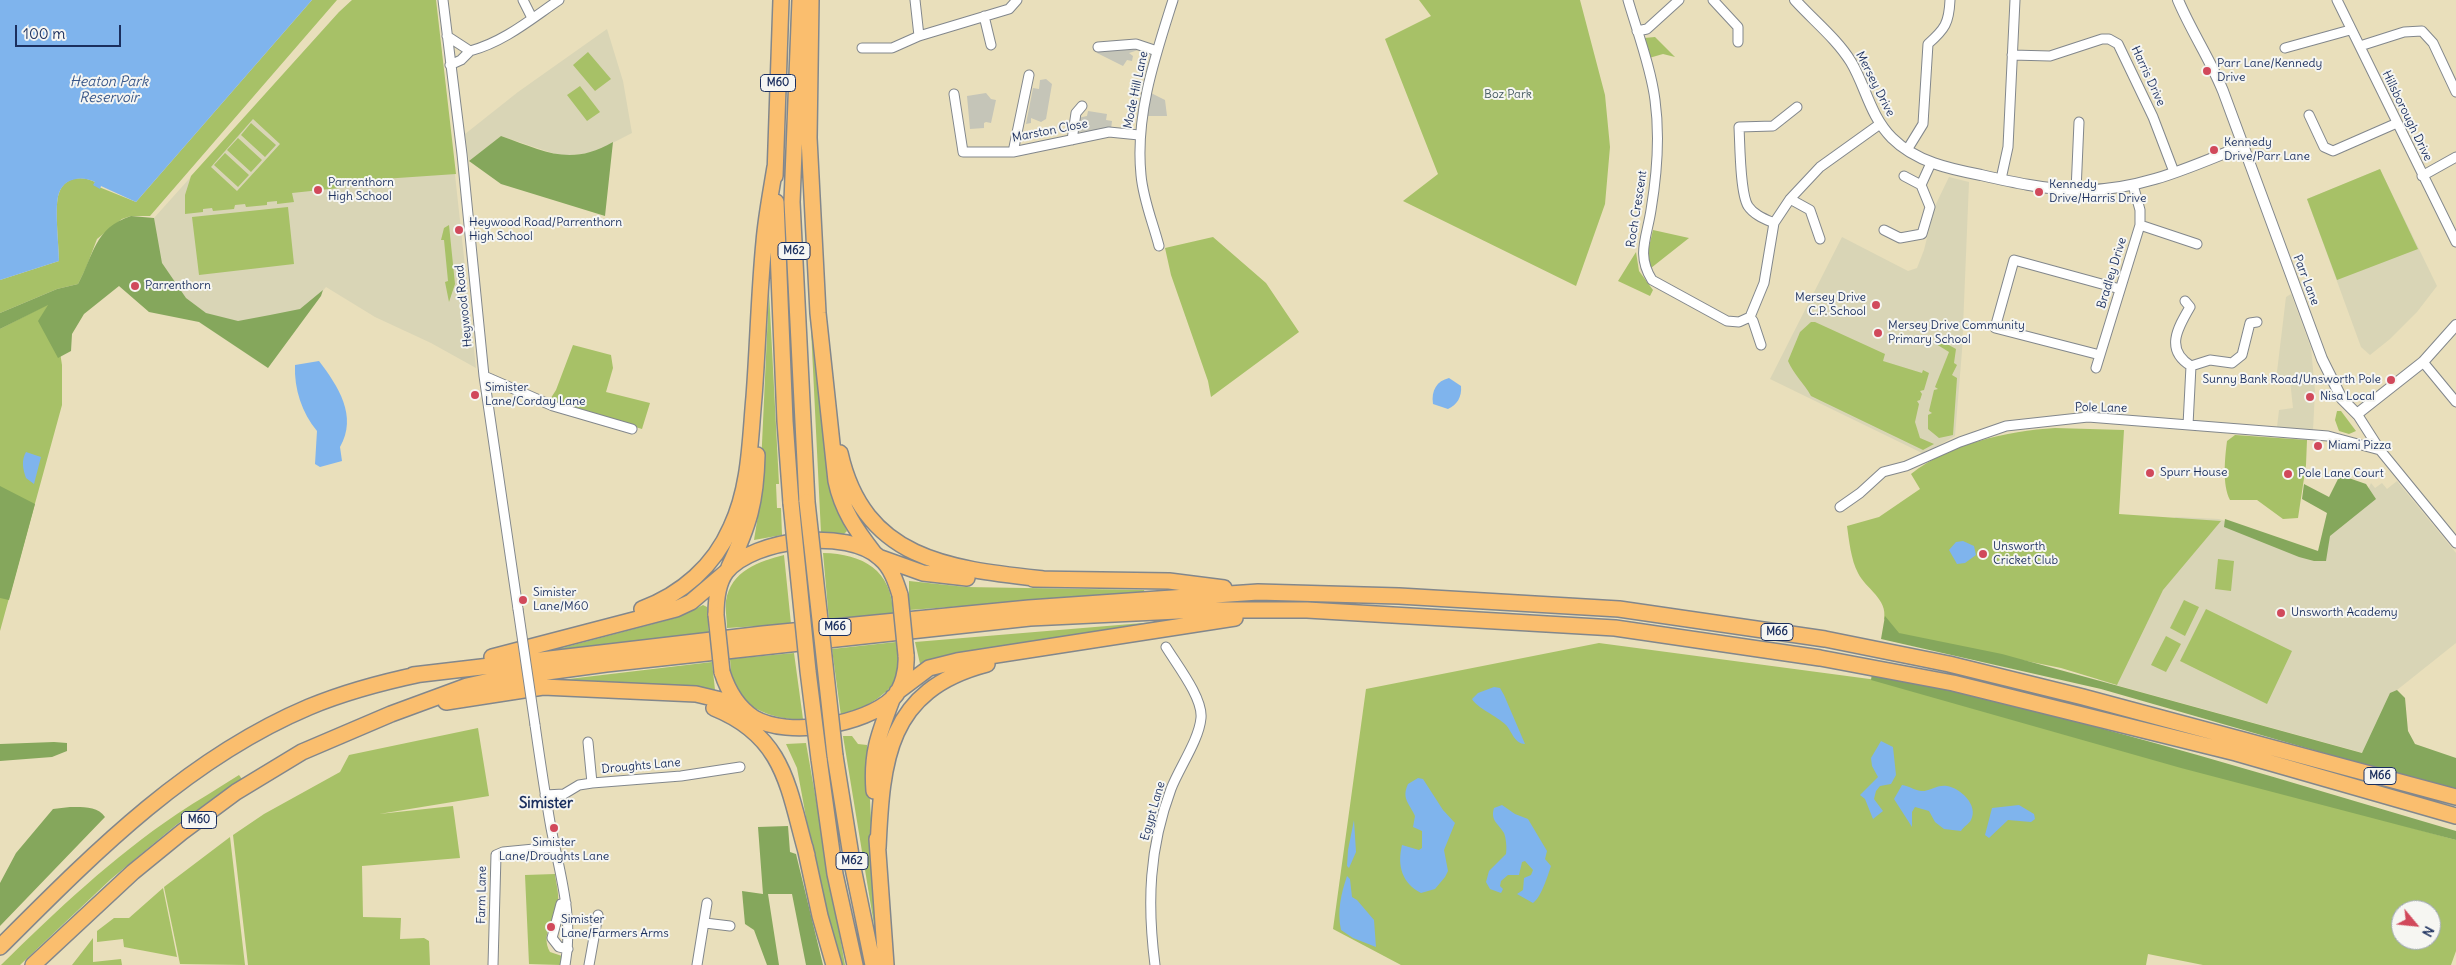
<!DOCTYPE html>
<html>
<head>
<meta charset="utf-8">
<style>
  body { margin:0 }
  #map { position:relative; width:2456px; height:965px; overflow:hidden; background:#e9dfbb; font-family:Delius,sans-serif }
  canvas { display:block }
  .north { position:absolute; left:2391px; top:900px; width:50px; height:50px; box-sizing:border-box; background:#f6f6f2; border:1px solid #9ea6b7; border-radius:50%; rotate:118deg; font-size:14px; font-weight:700; line-height:20px; text-align:center; color:#1b2f5e }
  .north::after { content:''; display:block; margin:auto; width:18px; height:22px; background:#d1495b; clip-path:polygon(50% 0,100% 100%,50% 72%,0 100%) }
  .scale { position:absolute; left:15px; top:25px; width:106px; height:22px; box-sizing:border-box; border:2px solid #1b2f5e; border-top:0; padding-left:6px; font-size:15px; line-height:18px; white-space:nowrap; color:#1b2f5e; -webkit-text-stroke:4px #f6f6f2; paint-order:stroke }
</style>
</head>
<body>
<div id="map">
<canvas width="2456" height="965"></canvas>
<div class="north">N</div>
<div class="scale">100 m</div>
</div>
<script>
const ctx = document.querySelector('canvas').getContext('2d');
ctx.lineJoin = 'round';
function fill(path, color) {
  ctx.fillStyle = color;
  ctx.fill(path, 'evenodd');
}
function strokePath(path, color, width, dash) {
  ctx.strokeStyle = color;
  ctx.lineWidth = width;
  ctx.lineCap = dash ? 'butt' : 'round';
  ctx.setLineDash(dash || []);
  ctx.stroke(path);
}
function label(font, color, halo, rows, align = 'center') {
  ctx.font = font + ' Delius,sans-serif';
  ctx.lineWidth = 4;
  ctx.setLineDash([]);
  ctx.textBaseline = 'middle';
  ctx.strokeStyle = halo;
  ctx.fillStyle = color;
  for (const [text, x, y, turn = 0] of rows) {
    ctx.save();
    ctx.translate(x, y);
    ctx.rotate((+turn || 0) * Math.PI / 180);
    ctx.textAlign = isNaN(turn) ? turn : align;
    if (halo) ctx.strokeText(text, 0, 0);
    ctx.fillText(text, 0, 0);
    ctx.restore();
  }
}
fill(new Path2D(`
  M352,0h84l40,368 -45,-25 -56,-26 -49,-30 -62,76 -57,-41 -100,-46 47,-58 185,-206z
  M607,29l16,52 9,52 -39,20 -32,3 -60,-20 -32,25 -4,-27 53,-42z
  M2380,169l57,117 -20,26 -27,27 -20,16 -9,-8 -54,-148z
  M1949,177l20,5 -7,169 -7,85 -31,18 -154,-75 72,-142 66,34 9,-3 7,-18 11,-44z
  M2291,294l20,54 4,43 -2,39 -36,-3 2,-17 14,-2 -3,-28h-14l10,-83z
  M2397,481l59,72v90l-59,47 -30,64 -269,-74 15,-128 63,-35 43,2 107,39 7,-46 34,-20 4,-9 4,5 7,-5 5,6z`), '#d9d5b6');
fill(new Path2D(`
  M1134,39l7,2 -3,9 -9,3 4,3 -1,5 -5,-1 -4,6 -26,-13 4,-10z
  M1046,79l6,5 -6,35 -5,3 -10,-4v5l-5,1 7,-36 6,1 1,-9z
  M986,93l5,6 5,1 -5,23 -5,-1 -2,1v5l-14,1 -3,-33z
  M1151,93l14,7 2,16h-20z
  M1088,111l19,3 -1,6 6,1 -1,8 -32,3 -3,-5 2,-9 9,-2z`), '#c5c5b8');
fill(new Path2D(`
  M312,0h25l-187,216h-19l-9,3 -25,20 -11,29 -8,16 -21,5 -57,24v-33l59,-19c0,-16 -5,-55 0,-68 5,-16 23,-18 36,-11l-1,3 42,17z
  M352,0h84l20,174 -73,5 -6,5 -85,9 2,9 -17,2v-3l-10,1v3l-21,2 -1,-3 -10,1 -1,4 -21,2 -1,-3 -9,1v3l-18,2v-19l6,-19 148,-164zM253,119l27,25 -43,47 -26,-24z
  M1419,0h161l25,95 5,52 -5,57 -29,82 -173,-85 35,-27 -53,-135 46,-23z
  M1655,37l20,20 -12,-3 -14,4 -5,-20z
  M588,52l23,27 -16,12 -22,-26z
  M580,86l20,26 -13,9 -20,-26z
  M251,123l25,22 -11,12 -24,-22z
  M238,138l24,22 -11,12 -24,-22z
  M225,153l24,22 -11,12 -24,-22z
  M2380,169l38,80 -81,31 -30,-81z
  M288,207l6,57 -95,11 -7,-58z
  M449,225l6,59 -6,18 -4,-20 3,-1 -4,-41h-3l3,-12z
  M1653,230l36,8 -38,30 -4,-13z
  M1213,237l53,46 33,49 -88,65 -3,-16 -37,-106 -6,-27z
  M807,247l27,255 13,29 -3,3 -23,-1z
  M1636,252l3,19 14,19 -3,6 -32,-15z
  M769,291l10,193h-3l1,24h4l1,27 -28,5 5,-31z
  M52,302l10,63v40l-62,226v-302z
  M1811,322h4l70,32 -2,7 39,12 1,-3 6,3 -5,17 -4,1 2,3 -2,6 -3,1 2,3 -4,18 5,16 14,6 -11,6 -112,-54c-7,-13 -17,-21 -23,-35l12,-29z
  M1936,338l20,11 -2,14 3,2 -5,10 5,3 -4,57 -14,3 -11,-9v-14l4,-2 -3,-2 5,-21 4,-1 -3,-2 14,-35 -13,-8z
  M573,345l38,10 2,13 -7,24 44,11 -8,26 -93,-28 7,-11z
  M2337,411h4l15,20 -7,3 -10,-3 -4,-11z
  M2055,428l69,2 -5,84 102,7 -58,69 -46,95 -56,-17 -154,-31 -9,-4 -14,-14c4,-20 -18,-30 -26,-46 -7,-13 -9,-33 -11,-47l32,-9 41,-28 -9,-15c38,-30 96,-43 144,-46z
  M2235,435l72,5 -1,25 -8,53 -15,1 -26,-19h-27c-8,-15 -5,-43 -3,-59z
  M823,553c40,1 69,17 70,60l-64,7z
  M784,555l7,69 -64,4c0,-8 -2,-19 -1,-27 4,-30 34,-40 58,-46z
  M2218,559l16,2 -3,30 -16,-2z
  M909,581l57,6 178,3 1,3 -236,17z
  M2184,600l15,7 -14,29 -15,-8z
  M703,605l4,2 2,27 -166,19 136,-36z
  M2206,609l86,42 -25,53 -87,-43z
  M1179,620l-258,48 -6,-26z
  M2166,636l15,8 -15,28 -15,-7z
  M896,642c1,8 3,16 3,24 0,26 -37,43 -58,50l-9,-67z
  M1599,643l278,37 579,160v111l-5,14h-248l-55,-11 -2,11h-745l-68,-36 33,-240zM2401,910h30v30h-30z
  M794,653l9,66c-22,2 -59,-9 -69,-32 -3,-8 -3,-19 -4,-28z
  M712,662l3,28 -180,-7z
  M478,728l11,68 -110,18 74,-8 7,52 -98,8 1,51 38,1 -1,21 24,-1 5,3 1,24h-182l-15,-130 31,-21 76,-42 9,-17z
  M843,736h9l6,8 9,1 11,204z
  M806,743l39,222h-6l-25,-104 -17,-93 -11,-24z
  M239,775l3,4 -66,46 -65,54 -91,86h-19c55,-54 112,-108 176,-151 21,-14 42,-26 62,-39z
  M230,837l15,128 -65,-1 -16,-77z
  M555,874c1,10 4,18 3,28 -3,18 -18,32 -8,50l12,4 -1,9 -32,-1 -4,-89z
  M163,888l14,69 -53,-10 -1,-8 -26,3v-11l17,-13h15z
  M93,938v24l28,-3 1,6h-50z`), '#a7c167');
fill(new Path2D(`
  M501,136c43,15 69,31 112,6l-8,74 -104,-32 -32,-23z
  M131,216l23,2 8,45 24,35 20,15 32,8 32,-6 30,-6 23,-19 -2,6 -53,72 -69,-46 -50,-10 -30,-26 -35,28 -12,20 -1,17 -13,7 -20,-37 10,-16 -48,24v-16l57,-24 21,-5c16,-29 16,-56 53,-68z
  M2340,475l26,9 10,15 -46,37 -4,25h-12l-15,-4 -75,-30 1,-8 93,32 9,-38 -25,-14 2,-15 25,13z
  M0,486l35,18 -26,96 -9,-2z
  M1885,616l14,17 103,21 360,99 28,-60 7,-3 8,8 3,33 7,13 41,14v33l-355,-102 -220,-50z
  M1872,673c198,41 390,101 584,158v9l-275,-72 -310,-88z
  M54,742l13,1v8l-15,6 -52,4v-17z
  M70,807c12,0 28,-1 35,10l-105,109v-43l16,-30 37,-44z
  M788,826l2,26 6,2 27,111h-17l-14,-71h-24l11,71h-12l-13,-35 -9,-6 -3,-33 21,3 -5,-67z`), '#85a75c');
fill(new Path2D(`
  M0,0h312l-176,202 -35,-16 -1,3 -7,-4 2,-3c-13,-7 -31,-4 -36,11 -5,13 0,52 0,68l-59,19z
  M319,361c19,25 39,55 21,86l2,14 -22,6 -5,-3 2,-33c-15,-18 -23,-42 -22,-66z
  M1449,378l12,8c1,11 -4,19 -13,23l-15,-5c-2,-14 4,-23 16,-26z
  M26,452l15,5 -7,27 -8,-6c-3,-9 -5,-17 0,-26z
  M1963,541l11,5 2,9 -11,8 -8,1 -8,-14 7,-8z
  M1494,687l6,1 4,7 21,49c-10,0 -13,-12 -19,-19 -9,-9 -29,-17 -34,-26l6,-6z
  M1881,741l12,6 3,28 -5,9 -11,2 -4,5 -2,8 9,12 -10,8 -8,-20 -5,-4 18,-18 -6,-11 -1,-8z
  M1418,778l5,1 20,31 12,13 -11,27 4,21 -3,6 -10,12 -14,4c-19,-10 -24,-27 -19,-48l17,5 3,-2v-17l-9,-4 2,-11c-5,-12 -14,-17 -7,-32z
  M1902,785c7,1 12,5 19,6 7,1 17,-7 26,-5 13,2 32,19 24,34 -2,4 -8,7 -10,11l-17,-2 -9,-7 -6,-11 -14,-4 -3,5v15l-18,-28z
  M1502,805l13,9 13,5 19,32 -2,8 6,7c-3,9 -10,32 -18,37l-16,-9 6,-4 1,-12 7,-3 2,-5 -8,-9 -3,1 -3,13h-11l-7,6 -1,5 3,3 -2,4 -11,-4 -4,-7 3,-11 17,-17c1,-6 0,-16 -2,-21 -5,-9 -14,-12 -10,-25z
  M2019,805l15,9 1,5 -4,3 -23,-2 -19,18 -4,-3 7,-27z
  M1354,820l2,32 -7,16 -2,-2 1,-16z
  M1347,876l3,3 2,18 5,3 17,20 2,27 -23,-9 -12,-8c-4,-19 0,-36 6,-54z`), '#7fb4ed');
const minor = new Path2D(`
  M443,0l19,154 22,222 34,233
  M523,0l9,18
  M915,0l4,36
  M1628,0c9,31 23,68 27,100 5,36 2,74 -4,110 -4,27 -15,45 1,70l75,41 12,1 11,-5 14,-34 10,-60 16,-24 30,-32 60,-43
  M1713,0l25,27v15
  M2337,0l119,242
  M984,16l7,29
  M1637,31l10,-2 32,-29
  M447,36l23,15c34,-9 61,-32 89,-51
  M2360,46l44,-14 18,-1 11,12 23,49
  M1098,47l38,-3 21,7
  M862,48h30l27,-12 90,-27 8,-9
  M2285,48l65,-18
  M2012,55l38,1 52,-17h7l9,5 35,73 21,55
  M450,65l11,-5 9,-9
  M954,94l9,58h50l96,-20 30,3
  M2309,115l15,32 9,4 64,-28
  M1072,140l4,-27 6,-7
  M1907,150l16,-26 5,-80c17,-15 21,-21 22,-44
  M1013,152l16,-77
  M1904,176l17,9
  M2422,176l34,-19
  M2001,179l7,-32 7,-147
  M2076,191l3,-69
  M1790,199l20,11 10,29
  M1774,223c-9,-4 -20,-8 -26,-17 -8,-13 -8,-61 -9,-79l34,-1 24,-19
  M2140,225l57,19
  M1884,230l16,8 22,-4 8,-27 -9,-22 10,-22
  M1159,246c-6,-23 -16,-47 -18,-71 -6,-60 14,-118 32,-175
  M2185,301l5,6c-13,22 -25,43 1,59l-3,59
  M1750,317l3,4 8,24
  M2100,355l-105,-27 19,-68 106,29
  M2423,362l33,40
  M2191,366l19,-6 22,3 10,-8 8,-32 7,-1
  M2096,368l44,-143v-15l-7,-25
  M484,376l69,30 79,23
  M2357,414l23,36 76,93
  M1840,507l20,-14 23,-21 23,-6 54,-24 46,-16 82,-9 240,19 52,14
  M535,725c5,35 10,69 16,103 9,46 23,91 14,137
  M588,742l4,41
  M545,795l19,-1 15,-9 13,-2 89,-7 59,-9
  M566,903l-5,1 -9,34 7,9 9,2
  M705,923l25,3
  M493,965l3,-110 7,-3 52,-5
  M589,965l9,-50
  M697,965l10,-62
  M1155,965c-8,-62 -6,-117 16,-176 8,-21 28,-49 30,-71 2,-20 -24,-53 -35,-71`);
const tertiary = new Path2D(`
  M1795,0c18,20 42,39 56,62 15,25 19,54 41,76 24,24 58,31 89,37 31,7 62,14 94,15 58,3 114,-22 167,-44
  M2178,0c13,31 32,59 45,91l99,268 20,40 15,15 66,-52 33,-37`);
const motorway = new Path2D(`
  M800,0l-8,202 15,300
  M811,0l-2,138 9,175 18,168c6,29 20,49 38,72
  M775,176l6,-176
  M776,202l9,219 6,82
  M840,453c24,108 112,116 203,126
  M881,558l42,15 44,5
  M729,567c20,-42 27,-65 28,-112
  M1033,579l136,2 55,7
  M642,609c40,-15 72,-43 89,-82 19,-40 19,-87 23,-130 4,-52 5,-104 10,-155 2,-25 7,-50 11,-75
  M716,615c0,-14 1,-31 10,-43 28,-34 122,-44 154,-14 11,9 16,24 20,37
  M492,657l184,-48 15,-7 34,-29
  M722,672c6,19 15,35 32,46 34,20 111,7 139,-20 10,-10 14,-29 13,-43
  M413,675l350,-41 266,-26 229,-16 141,4 220,13 206,30 124,25 134,33 373,100
  M897,692l32,-24 28,-7 278,-43
  M446,702l97,-15 153,7 25,6 22,9
  M714,708c72,29 74,81 93,147
  M835,756l18,112 20,97
  M819,759l16,115 20,91
  M874,791c-3,-39 5,-57 19,-94
  M877,839l9,126
  M805,847l15,69 14,49
  M878,848c4,-88 9,-158 109,-184
  M0,947c93,-93 186,-188 309,-240 36,-15 74,-25 112,-33
  M33,965l100,-93 49,-40 54,-40 66,-40 89,-38 76,-28 36,-8 103,-14 424,-46 169,-8h108l308,18 205,30 133,25 283,70 220,63`);
strokePath(minor, '#82878c', 11);
strokePath(tertiary, '#82878c', 12);
strokePath(motorway, '#82878c', 18);
strokePath(minor, '#fff', 9);
strokePath(tertiary, '#fff', 10);
strokePath(motorway, '#fabe6e', 15);
const minorBridge = new Path2D(`
  M518,609l17,116`);
const motorwayBridge = new Path2D(`
  M807,502l28,254
  M791,503l17,168 11,88
  M900,595l6,60
  M716,615l6,57`);
strokePath(minorBridge, '#82878c', 11, []);
strokePath(motorwayBridge, '#82878c', 18, []);
strokePath(minorBridge, '#fff', 9);
strokePath(motorwayBridge, '#fabe6e', 15);
for (const [x, y, r, color] of [
  [2207,71,5,"#d1495b"],
  [2214,150,5,"#d1495b"],
  [318,190,5,"#d1495b"],
  [2039,192,5,"#d1495b"],
  [459,230,5,"#d1495b"],
  [135,286,5,"#d1495b"],
  [1876,305,5,"#d1495b"],
  [1878,333,5,"#d1495b"],
  [2391,380,5,"#d1495b"],
  [475,395,5,"#d1495b"],
  [2310,397,5,"#d1495b"],
  [2318,446,5,"#d1495b"],
  [2150,473,5,"#d1495b"],
  [2288,474,5,"#d1495b"],
  [1983,554,5,"#d1495b"],
  [523,600,5,"#d1495b"],
  [2281,613,5,"#d1495b"],
  [554,828,5,"#d1495b"],
  [551,927,5,"#d1495b"]
]) {
  const dot = new Path2D();
  dot.arc(x, y, r, 0, 2 * Math.PI);
  ctx.fillStyle = color;
  ctx.fill(dot);
  strokePath(dot, '#f6f6f2', 2);
}
for (const [x, y, w] of [
  [778,83,35],
  [794,251,32],
  [835,627,32],
  [1777,632,32],
  [2380,776,32],
  [199,820,35],
  [852,861,32]
]) {
  const box = new Path2D();
  box.roundRect(x - w / 2, y - 8.5, w, 17, 4);
  ctx.fillStyle = '#f6f6f2';
  ctx.fill(box);
  strokePath(box, '#1b2f5e', 1);
}
label('bold 11px', '#1b2f5e', null, [
  ["M60",778,83],
  ["M62",794,251],
  ["M66",835,627],
  ["M66",1777,632],
  ["M66",2380,776],
  ["M60",199,820],
  ["M62",852,861]
]);
label('12px', '#1b2f5e', '#f6f6f2', [
  ["Parr Lane/Kennedy",2217,64],
  ["Drive",2217,78],
  ["Kennedy",2224,143],
  ["Drive/Parr Lane",2224,157],
  ["Parrenthorn",328,183],
  ["High School",328,197],
  ["Kennedy",2049,185],
  ["Drive/Harris Drive",2049,199],
  ["Heywood Road/Parrenthorn",469,223],
  ["High School",469,237],
  ["Parrenthorn",145,286],
  ["Mersey Drive",1866,298,"right"],
  ["C.P. School",1866,312,"right"],
  ["Mersey Drive Community",1888,326],
  ["Primary School",1888,340],
  ["Sunny Bank Road/Unsworth Pole",2381,380,"right"],
  ["Simister",485,388],
  ["Lane/Corday Lane",485,402],
  ["Nisa Local",2320,397],
  ["Miami Pizza",2328,446],
  ["Spurr House",2160,473],
  ["Pole Lane Court",2298,474],
  ["Unsworth",1993,547],
  ["Cricket Club",1993,561],
  ["Simister",533,593],
  ["Lane/M60",533,607],
  ["Unsworth Academy",2291,613],
  ["Simister",554,843,"center"],
  ["Lane/Droughts Lane",554,857,"center"],
  ["Simister",561,920],
  ["Lane/Farmers Arms",561,934]
], 'left');
label('12px', '#1b2f5e', '#f6f6f2', [
  ["Harris Drive",2148,76,65],
  ["Mersey Drive",1875,84,63],
  ["Mode Hill Lane",1136,90,-78],
  ["Hillsborough Drive",2407,116,64],
  ["Marston Close",1050,131,-11],
  ["Roch Crescent",1637,209,-81],
  ["Bradley Drive",2112,273,-73],
  ["Parr Lane",2306,280,69],
  ["Heywood Road",464,306,-96],
  ["Pole Lane",2101,408,1],
  ["Droughts Lane",641,766,-5],
  ["Egypt Lane",1153,811,-74],
  ["Farm Lane",482,895,-89]
]);
label('12px', '#455b61', '#f6f6f2', [
  ["Boz Park",1508,95]
]);
label('italic 14px', '#395789', '#f6f6f2', [
  ["Heaton Park",109,82],
  ["Reservoir",109,98]
]);
label('bold 15px', '#1b2f5e', '#f6f6f2', [
  ["Simister",546,804]
]);
</script>
</body>
</html>
